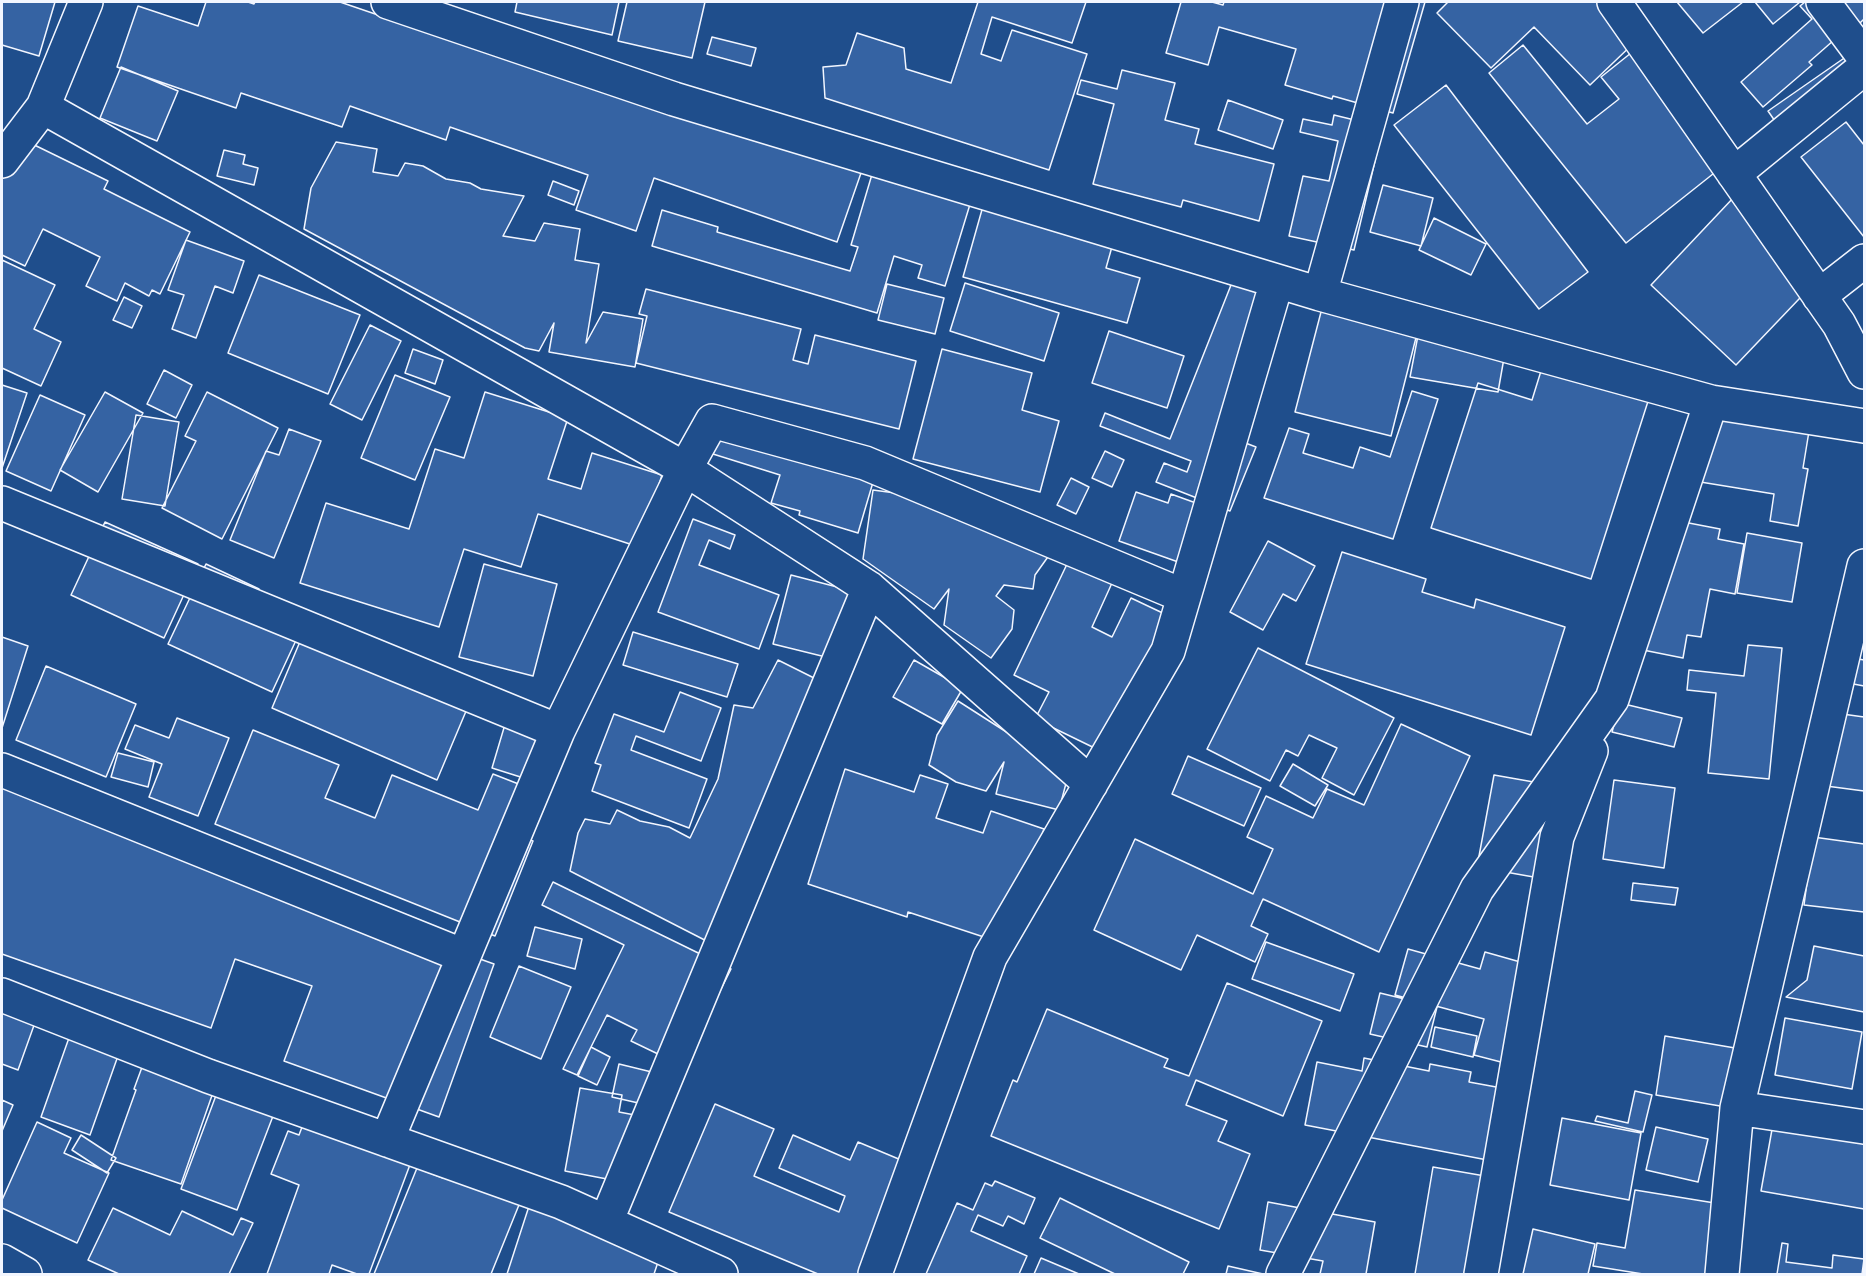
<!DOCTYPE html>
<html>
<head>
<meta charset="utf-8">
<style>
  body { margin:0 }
  #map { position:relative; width:1866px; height:1276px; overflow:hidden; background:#1f4e8c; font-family:"Varela Round",sans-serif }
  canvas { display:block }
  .frame { position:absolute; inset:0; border:3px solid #f2f6ff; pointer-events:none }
</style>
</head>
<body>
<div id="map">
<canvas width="1866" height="1276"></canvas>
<div class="frame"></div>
</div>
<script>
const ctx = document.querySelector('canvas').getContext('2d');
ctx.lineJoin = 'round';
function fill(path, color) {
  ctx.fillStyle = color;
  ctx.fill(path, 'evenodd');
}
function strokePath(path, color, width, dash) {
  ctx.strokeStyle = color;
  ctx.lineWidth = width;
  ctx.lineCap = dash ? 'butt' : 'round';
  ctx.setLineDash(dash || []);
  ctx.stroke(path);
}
const building = new Path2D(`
  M2,2h53l-16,54 -37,-11z
  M206,2h42l6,2 1,-2h85l211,72 3,-7 307,106 -24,69 -183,-64 -18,53 -60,-21 12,-35 -138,-48 -4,13 -96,-34 -8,21 -101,-34 -5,15 -119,-41 21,-61 60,20z
  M517,2h102l-7,33 -97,-23z
  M627,2h78l-13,56 -74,-17z
  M978,2h108l-14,41 -80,-26 -11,37 20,7 11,-31 75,24 -38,116 -224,-72 -2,-31 23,-2 11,-32 47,15 2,21 45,14z
  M1181,2h31l11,3 1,-3h201l-32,111 -60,-17 -1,3 -47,-14 11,-36 -77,-22 -11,38 -42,-12z
  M1448,2h153l37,37 -48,46 -56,-58 -43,41 -54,-55z
  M1677,2h66l-40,31z
  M1755,2h45l-27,22z
  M1805,2h9l28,31 -33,29 3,3 -49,42 -22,-25 71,-63 -12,-13z
  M1839,2h25v17l-5,5z
  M712,37l44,11 -5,18 -44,-12z
  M1523,45l64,79 32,-25 -18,-22 30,-24 92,113 -97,77 -137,-170z
  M1850,54l14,21 -78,62 -18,-26z
  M121,67l57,24 -21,50 -57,-23z
  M1122,70l53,13 -10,37 34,9 -4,15 79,20 -15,57 -76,-21 -2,7 -88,-23 21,-80 -37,-10 4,-14 36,9z
  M1446,85l142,187 -49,37 -145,-184z
  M1228,100l55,20 -10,29 -55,-19z
  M1334,115l49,12 -29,123 -65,-14 14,-60 26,5 9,-40 -38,-9 3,-13 29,6z
  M1846,122l18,23v92l-63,-80z
  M18,137l90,44 -4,8 86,43 -30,62 -8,-4 -3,6 -24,-13 -8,18 -31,-15 14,-29 -57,-28 -18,37 -23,-11v-83z
  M336,142l41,7 -4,23 25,4 7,-13 18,3 23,13 24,4 11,6 43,7 -21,40 32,5 9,-18 36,6 -5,31 24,4 -13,79 17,-31 40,7 -8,48 -86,-15 5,-29 -15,28 -14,-3 -221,-119 7,-41z
  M224,150l21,5 -2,9 15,4 -4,17 -37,-9z
  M873,171l98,30 -26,85 -27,-8 4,-13 -28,-9 -17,57 -225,-67 10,-36 56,17 -1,5 133,39 8,-24 -7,-2z
  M553,181l26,10 -5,14 -26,-10z
  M1383,185l50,13 -12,48 -51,-14z
  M1735,196l85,81 -84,88 -85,-80z
  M985,199l130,37 -9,32 34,10 -13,45 -164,-46z
  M1434,218l52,26 -15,31 -52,-25z
  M186,240l58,21 -11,32 -18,-7 -19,52 -24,-9 12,-34 -16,-5z
  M2,260l53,25 -21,44 27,13 -20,44 -39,-18v2z
  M1201,273l81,11 -60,150 34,13 -26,64 -74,-29 8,-19 23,9 4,-11 -91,-35 5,-13 65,26 61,-154z
  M259,275l101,40 -32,79 -100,-41z
  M965,283l94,30 -15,48 -94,-30z
  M887,284l57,14 -9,36 -57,-14z
  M646,289l155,40 -8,31 15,4 7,-29 101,26 -17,68 -263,-66 11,-47 -8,-2z
  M1327,289l95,25 -31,122 -96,-24z
  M124,297l18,9 -10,22 -19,-8z
  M370,325l31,16 -39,79 -32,-16z
  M1420,325l87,16 -9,51 -88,-15z
  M1109,331l75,25 -17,52 -75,-25z
  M413,349l30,11 -8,24 -30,-11z
  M942,349l90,24 -10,37 37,11 -19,71 -127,-33z
  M1545,358l106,34 -60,187 -160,-51 47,-145 54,17z
  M164,370l28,15 -16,33 -29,-14z
  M395,375l55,22 -35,83 -54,-22z
  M2,385l25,8 -25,75z
  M1412,391l26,8 -45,140 -129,-41 25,-70 20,6 -6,19 50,15 7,-21 30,10z
  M105,392l38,21 -45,79 -38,-22z
  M207,392l71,36 -56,111 -60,-31 34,-67 -11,-5z
  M485,392l83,26 -20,61 33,10 11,-36 70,22 -23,72 -101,-33 -17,53 -57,-18 -25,78 -139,-44 26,-80 83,26 26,-80 29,9z
  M40,395l45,20 -34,76 -45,-20z
  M1696,399l115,20 -8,49 5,1 -10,57 -28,-5 4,-27 -92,-15z
  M136,415l43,7 -14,84 -43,-7z
  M721,425l155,47 -18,61 -59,-18 1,-4 -29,-8 9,-28 -67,-21z
  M289,429l32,12 -47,117 -44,-18 36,-89 13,4z
  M1105,451l19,9 -12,27 -20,-9z
  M1071,478l18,9 -13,27 -19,-9z
  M873,490l74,10 103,54 -15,21 -2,14 -29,-4 -8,11 18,14 -2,19 -21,29 -47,-33 5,-36 -15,20 -71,-50z
  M1136,492l32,11 3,-9 47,17 -20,58 -79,-28z
  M693,519l42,16 -5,14 -21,-9 -10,25 80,30 -20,54 -101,-37z
  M1668,519l52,10 -2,10 26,5 -9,50 -25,-5 -9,48 -14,-2 -4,23 -40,-8z
  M105,522l93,42 -34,74 -93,-43z
  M1747,533l55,10 -10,59 -55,-9z
  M1268,541l47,25 -19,35 -13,-7 -20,36 -33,-18z
  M1342,552l84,27 -4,13 52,16 2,-9 89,28 -34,108 -225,-71z
  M1068,562l44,21 -20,44 20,10 19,-39 38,18 -56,141 -78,-38 14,-27 -35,-17z
  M206,564l53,25 -5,9 51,23 -33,71 -104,-48z
  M484,564l73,20 -24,92 -74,-19z
  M791,575l77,20 -18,68 -77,-19z
  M307,625l165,72 -35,83 -165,-72z
  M633,632l105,32 -11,33 -104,-32z
  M2,637l26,9 -26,82z
  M1748,645l34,3 -13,131 -61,-6 8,-80 -29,-3 2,-20 55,6z
  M1258,648l136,70 -40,77 -32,-17 15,-30 -28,-13 -11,21 -12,-6 -16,31 -63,-32z
  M1848,657l16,3v26l-21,-4z
  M778,660l48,24 -98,268 -158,-81 8,-38 7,-14 25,5 7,-14 23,11 29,6 21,11 28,-59 16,-74 19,3z
  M914,660l49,28 -21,36 -49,-27z
  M46,666l90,38 -30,73 -90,-37z
  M680,692l41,16 -20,53 -65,-25 -5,14 76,29 -18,49 -97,-37 9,-26 -6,-2 19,-49 50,18z
  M958,701l111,71 -10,38 -63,-16 8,-32 -18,29 -30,-9 -27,-17 8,-30z
  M1620,703l62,15 -8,29 -62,-15z
  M1835,713l29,4v74l-38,-5z
  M177,718l52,20 -31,78 -49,-19 13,-33 -37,-15 10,-24 34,13z
  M506,721l38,12 5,53 -57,-18z
  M1401,724l69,32 -91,196 -116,-53 -12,27 17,8 -13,28 -58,-27 -16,35 -87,-40 41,-91 118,55 20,-45 -26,-12 19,-41 47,22 14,-29 37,16z
  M253,730l86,35 -14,33 50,20 17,-43 86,35 15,-36 46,18 -18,45 12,4 -38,95 -280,-112z
  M118,753l36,9 -6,25 -37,-10z
  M1188,756l73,32 -17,38 -72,-32z
  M1293,764l35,21 -13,21 -35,-20z
  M845,769l69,23 6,-17 28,9 -12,34 47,15 8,-22 53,18 -39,115 -97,-32 -1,5 -99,-33z
  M1494,775l68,12v95l-85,-15z
  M2,778l273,108 219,78 -55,153 -155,-56 28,-75 -77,-27 -24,69 -209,-74z
  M1614,780l61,8 -11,80 -61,-9z
  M1813,837l51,7v68l-60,-7z
  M553,882l178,87 -48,97 -52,-25 6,-11 -30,-15 -30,60 -14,-6 61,-124 -82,-40z
  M1633,883l45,5 -3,17 -44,-5z
  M535,927l47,12 -7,30 -48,-13z
  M1266,942l88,32 -14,37 -88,-32z
  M1814,946l50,10v56l-78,-15 21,-17z
  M1408,949l72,20 5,-17 60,17 -21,99 -50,-13 10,-36 -89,-24z
  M519,966l52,21 -30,72 -51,-22z
  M1227,983l95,38 -39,95 -87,-36 -10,25 41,16 -9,20 32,13 -31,75 -228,-93 22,-56 4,2 30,-73 121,50 -4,8 25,9z
  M2,989l40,14 -24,67 -16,-6z
  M1380,993l57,14 -10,40 -57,-13z
  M76,1018l49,18 -35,99 -49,-18z
  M1785,1018l77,14 -10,57 -77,-14z
  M1435,1027l42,9 -4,21 -42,-10z
  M1665,1036l70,12 -9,59 -70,-12z
  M591,1047l19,10 -13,28 -19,-9z
  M1364,1058l65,13 1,-7 41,8 -2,10 49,9 -15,72 -198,-38 12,-63 45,9z
  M145,1059l71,25 -35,100 -70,-24 25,-70 -2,-1z
  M619,1064l45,11 -8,32 -44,-10z
  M221,1082l57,21 -41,107 -56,-21z
  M580,1088l42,7 -3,17 21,4 -12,67 -63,-12z
  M1635,1091l17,4 -9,37 -48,-11 2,-5 31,7z
  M2,1100l11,5 -11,26z
  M715,1104l59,25 -20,47 85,36 6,-16 -66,-28 14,-33 57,25 8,-18 67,28 -45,104h-62l-149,-62z
  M310,1106l107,40 -48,128h-12l-25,-9 -3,9h-62l32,-89 -28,-11 17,-43 11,4z
  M1776,1107l88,15v87l-103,-18z
  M1562,1118l79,15 -12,67 -79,-15z
  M37,1122l34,16 -7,15 45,20 -32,70 -75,-35v-8z
  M1656,1127l52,12 -10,43 -52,-12z
  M81,1135l35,23 -9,15 -35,-23z
  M449,1166l74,29 -32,79h-117l43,-106 26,10z
  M1433,1167l75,13 -17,94h-76z
  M995,1181l40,17 -11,26 -16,-8 -5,10 -25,-11 -7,16 56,25 -8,18h-93l31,-71 16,7 12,-27 7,3z
  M1635,1190l98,16 -11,68h-79l-50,-8 4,-23 28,5z
  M1060,1198l129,64 -6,12h-68l-75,-36z
  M531,1200l133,44 -10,30h-147z
  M1268,1202l107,20 -9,52h-46l3,-13 -63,-11z
  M113,1208l57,27 12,-24 51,24 8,-17 12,5 -24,51h-110l-31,-14z
  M1533,1229l62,15 -7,30h-65z
  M1782,1243l6,1 -2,18 46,6 1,-13 31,4 -2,15h-85z
  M1041,1258l38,16h-45z
  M1228,1266l35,8h-37z`);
fill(building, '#3563a3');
strokePath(building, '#f2f6ff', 1.5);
const minor = new Path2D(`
  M388,2l286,97 646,195 391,108
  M1614,2l225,322 25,48
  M1823,2l41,55
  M43,107l642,362 184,119 222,196
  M2,161l41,-54 43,-105
  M1734,174l130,-106
  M1320,294l82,-292
  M1819,296l45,-35
  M2,503l556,228
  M2,770l462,186
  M2,995l206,81 353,126 160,72
  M1737,1108l127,19
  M387,1140l171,-409 127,-262 27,-48 153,42 319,133
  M606,1222l263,-634
  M2,1261l23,13
  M875,1274l115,-317 178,-306 109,-370
  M1283,1274l194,-385 135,-190 99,-297 153,24
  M1481,1274l76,-437 34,-86
  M1722,1274l15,-166 127,-542`);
strokePath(minor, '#f2f6ff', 36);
strokePath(minor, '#1f4e8c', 33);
</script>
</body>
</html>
